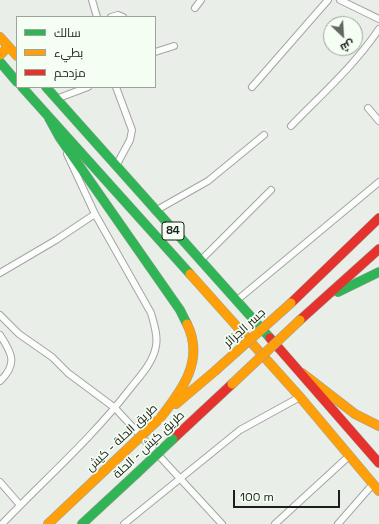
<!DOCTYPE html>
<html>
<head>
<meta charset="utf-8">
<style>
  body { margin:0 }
  #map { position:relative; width:379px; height:524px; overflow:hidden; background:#e9eee8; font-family:"Space Grotesk",Cairo,sans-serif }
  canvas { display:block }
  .legend { position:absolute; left:16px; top:16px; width:140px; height:72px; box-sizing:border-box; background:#f4fef2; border:1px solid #9da49c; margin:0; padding:5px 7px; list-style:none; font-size:12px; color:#1b1e1a }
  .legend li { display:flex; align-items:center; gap:8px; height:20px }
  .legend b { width:20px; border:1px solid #9da49c }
  .north { position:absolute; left:323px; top:16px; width:40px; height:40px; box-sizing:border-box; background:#f4fef2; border:1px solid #9da49c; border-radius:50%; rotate:155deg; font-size:11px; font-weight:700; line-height:16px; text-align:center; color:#1b1e1a }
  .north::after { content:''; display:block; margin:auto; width:14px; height:18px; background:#636762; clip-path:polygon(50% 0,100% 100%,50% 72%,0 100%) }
  .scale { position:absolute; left:233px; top:490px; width:107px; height:18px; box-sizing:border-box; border:2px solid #1b1e1a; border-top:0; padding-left:5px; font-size:12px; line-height:14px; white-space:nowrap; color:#1b1e1a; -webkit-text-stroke:3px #f4fef2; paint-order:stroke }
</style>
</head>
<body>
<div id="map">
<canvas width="379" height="524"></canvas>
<ul class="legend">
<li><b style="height:5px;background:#30b455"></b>سالك</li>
<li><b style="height:5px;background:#ff9f0a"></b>بطيء</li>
<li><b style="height:5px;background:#e5322d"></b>مزدحم</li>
</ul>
<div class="north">ش</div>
<div class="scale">100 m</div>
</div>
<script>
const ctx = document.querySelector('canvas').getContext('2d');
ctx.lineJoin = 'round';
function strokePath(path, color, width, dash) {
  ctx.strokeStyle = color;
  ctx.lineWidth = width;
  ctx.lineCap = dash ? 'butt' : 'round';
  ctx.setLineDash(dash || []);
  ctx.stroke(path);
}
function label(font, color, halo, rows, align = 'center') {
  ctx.font = font + ' "Space Grotesk",Cairo,sans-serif';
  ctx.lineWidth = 3.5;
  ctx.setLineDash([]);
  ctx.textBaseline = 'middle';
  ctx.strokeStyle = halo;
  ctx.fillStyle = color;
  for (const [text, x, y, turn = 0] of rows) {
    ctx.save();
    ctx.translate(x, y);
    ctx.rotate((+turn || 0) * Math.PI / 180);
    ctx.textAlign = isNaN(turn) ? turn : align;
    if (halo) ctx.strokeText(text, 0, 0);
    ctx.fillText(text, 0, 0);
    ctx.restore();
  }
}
const street = new Path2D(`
  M92,0l5,17
  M340,0l39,19
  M195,8l6,-8
  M111,17l7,-2 5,2
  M155,52l19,-6
  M252,87l76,-87
  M56,99l32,-12
  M368,108l11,13
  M291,126c30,-31 64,-61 88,-97
  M116,166l14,-26 2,-10 -16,-43
  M155,211l53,-30 56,-46
  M200,261l71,-71
  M0,273l56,-33 39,-26
  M236,301l143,-119
  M0,315l19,19 33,23 16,16 47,35 107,116
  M0,335c12,18 18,29 0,46
  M0,482l20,23
  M2,524c43,-45 89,-85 127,-134 11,-14 24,-27 27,-44 2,-11 -2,-22 -5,-33l-56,-99 -28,-60
  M124,524l116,-94 60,-33
  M275,524l74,-68
  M338,524l35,-40`);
const fast = new Path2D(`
  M0,62l17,20
  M22,87l168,187
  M46,87l224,251
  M49,118l11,20 120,172 7,14
  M338,292l41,-20
  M82,524l54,-50`);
const slow = new Path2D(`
  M0,37l17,19
  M0,55l6,-6v-5
  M190,274l110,123 79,94
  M302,373l53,41 24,12
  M176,404l39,-33
  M161,417c21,-27 44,-57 26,-93
  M48,524l72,-68`);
const jam = new Path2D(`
  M291,303l88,-85
  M300,320l79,-71
  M270,338l109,125
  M173,439l59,-55`);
strokePath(street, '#a2a6a1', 8);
strokePath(fast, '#9aa498', 10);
strokePath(slow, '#9aa498', 10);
strokePath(jam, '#9aa498', 10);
strokePath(street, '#fcfcfc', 6);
strokePath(fast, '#30b455', 9);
strokePath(slow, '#ff9f0a', 9);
strokePath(jam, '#e5322d', 9);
const fastBridge = new Path2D(`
  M136,474l37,-35`);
const slowBridge = new Path2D(`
  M215,371l76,-68
  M232,384l68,-64
  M120,456l38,-36`);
strokePath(fastBridge, '#9aa498', 10, []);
strokePath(slowBridge, '#9aa498', 10, []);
strokePath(fastBridge, '#30b455', 9);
strokePath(slowBridge, '#ff9f0a', 9);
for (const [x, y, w] of [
  [173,231,22]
]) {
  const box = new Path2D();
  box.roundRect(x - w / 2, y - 9, w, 18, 3);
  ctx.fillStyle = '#f4fef2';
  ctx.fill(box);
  strokePath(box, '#1b1e1a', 1);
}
label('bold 11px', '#1b1e1a', null, [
  ["84",173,231]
]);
label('12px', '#1b1e1a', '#f4fef2', [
  ["جسر الجزائر",245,328,-42],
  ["طريق الحلة - كيش",122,438,-43],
  ["طريق كيش - الحلة",149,445,-43]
]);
</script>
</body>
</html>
